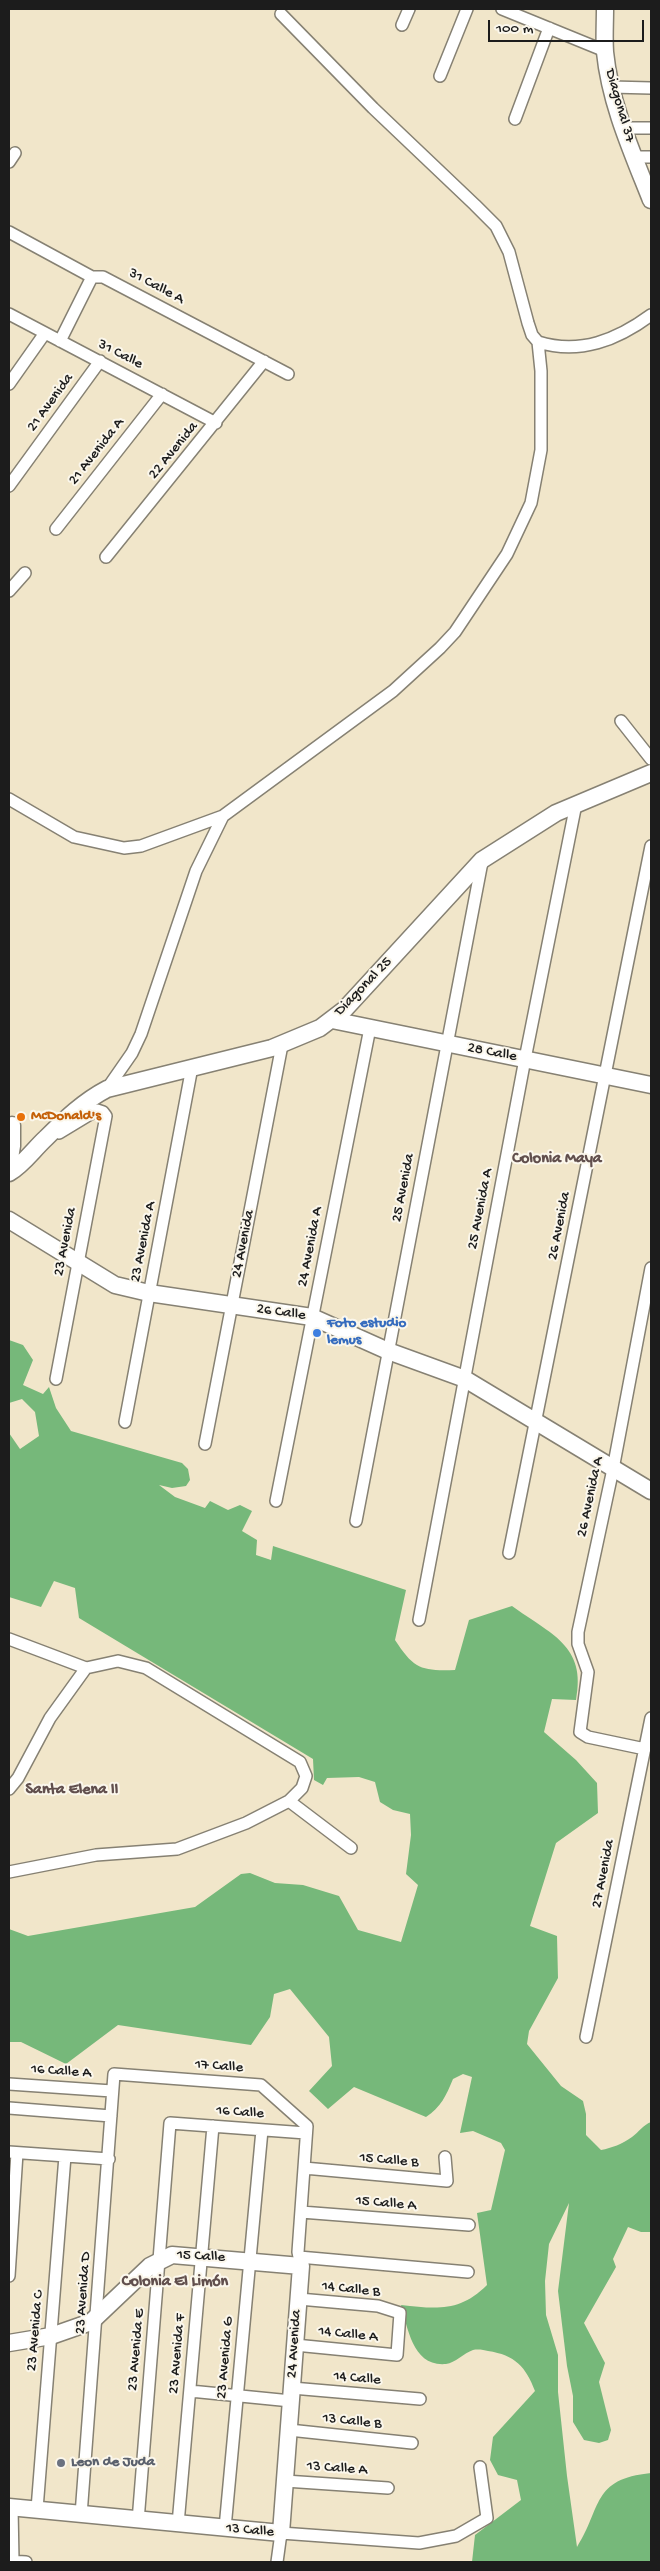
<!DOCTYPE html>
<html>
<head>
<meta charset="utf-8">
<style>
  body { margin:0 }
  #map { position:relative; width:660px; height:2571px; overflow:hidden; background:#f1e6ca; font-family:"Gochi Hand",sans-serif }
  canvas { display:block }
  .frame { position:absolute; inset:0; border:10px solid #1c1c1c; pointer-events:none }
  .scale { position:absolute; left:488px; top:20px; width:156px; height:22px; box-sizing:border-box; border:2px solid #1c1c1c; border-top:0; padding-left:6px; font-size:15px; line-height:18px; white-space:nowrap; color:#1c1c1c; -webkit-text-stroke:4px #fbf7ec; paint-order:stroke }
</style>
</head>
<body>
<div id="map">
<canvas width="660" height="2571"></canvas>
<div class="frame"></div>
<div class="scale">100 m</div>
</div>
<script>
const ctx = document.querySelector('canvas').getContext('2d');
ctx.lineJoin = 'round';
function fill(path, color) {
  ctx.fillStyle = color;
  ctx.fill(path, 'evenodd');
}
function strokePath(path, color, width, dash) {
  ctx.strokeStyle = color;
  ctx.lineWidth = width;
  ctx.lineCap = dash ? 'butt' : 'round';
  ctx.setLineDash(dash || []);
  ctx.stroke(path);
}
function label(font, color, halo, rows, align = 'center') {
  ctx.font = font + ' "Gochi Hand",sans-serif';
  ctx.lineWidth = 4;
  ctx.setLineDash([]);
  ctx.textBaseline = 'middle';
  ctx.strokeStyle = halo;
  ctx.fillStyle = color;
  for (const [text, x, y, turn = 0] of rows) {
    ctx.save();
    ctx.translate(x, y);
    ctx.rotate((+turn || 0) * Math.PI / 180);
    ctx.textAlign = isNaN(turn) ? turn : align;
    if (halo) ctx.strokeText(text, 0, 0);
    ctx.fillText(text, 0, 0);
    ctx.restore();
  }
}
fill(new Path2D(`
  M9,1340l14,5 10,15 -10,25 20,9 6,-7 7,21 15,23 111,32 6,6 2,11 -4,6 -14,2 -13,-3 16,12 30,11 5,-7 18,9 12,-5 12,6 -10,20 15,9 -1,15 15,5 2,-14 133,44 -11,50c19,29 26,31 60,30l14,-50 43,-14c38,28 75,39 64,94l-24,-1 -8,33 32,28 21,23 1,30 -42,30 -26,83 27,10 1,42 -29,53 -2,13 34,42 22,15 3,13v21l15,15c11,-2 21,-6 31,-13 7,-5 11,-12 19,-15v110h-10l-13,-5 -15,32 3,8 -32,56 21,40 -6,19 12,48 -3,10 -9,3 -15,-3 -11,-18v-26l-6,-30 -9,-75 11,-88 -20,41 -4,37 1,34 12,40v37l9,84 10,71c25,-39 14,-68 74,-74v89h-179l3,-27 46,-35 -4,-20 -19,-5 -8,-15 3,-23 42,-46c-9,-24 -20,-36 -47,-40 -4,-1 -10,-2 -15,-1 -9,3 -18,13 -27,14 -33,3 -38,-35 -45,-59 36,4 59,7 86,-20l-10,-72 14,-3 14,-60 -4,-7 -28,-12 -13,2 12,-56 -9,-3 -10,5c-7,17 -12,28 -27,38l-72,-30 -26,22 -19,-18 23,-25 -3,-29 -39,-48 -16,5 -4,23 -19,28 -133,-20 -52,39 -45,-22h-12v6v-119l19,7 167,-29 46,-33 9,-1 25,10 28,2 36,11 19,34 43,12 17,-57 -12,-11 5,-39 -1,-21 -17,-4 -13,-8 -5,-20 -16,-5 -32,1 -4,7 -9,-5 -1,-21 -234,-141 -4,-30 -21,-7 -13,26 -32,-10v-164l11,16 19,-13 -4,-24 -13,-13 -13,4z`), '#76b87a');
const street = new Path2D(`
  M502,9l103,42
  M402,25l7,-16
  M440,76l27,-67
  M611,87l40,1
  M515,119l34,-91
  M624,128h27
  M634,157h17
  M9,162l6,-9
  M9,232l83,45h11l185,97
  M9,314l207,109
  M60,341l32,-64
  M538,342c42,13 79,-2 113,-27
  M9,384l36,-51
  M9,486l91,-125
  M56,529l106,-135
  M106,557l158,-196
  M9,591l16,-18
  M621,721l30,38
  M9,799l65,38 50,11 17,-2 82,-30 170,-125 47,-43 15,-16 52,-78 24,-51 10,-53v-79l-3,-29 -6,-7 -4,-12 -19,-71 -13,-26 -21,-21 -102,-97 -92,-94
  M107,1089l25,-36 9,-19 55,-163 27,-55
  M56,1379l50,-263 -3,-4 -6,-2 -38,23
  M125,1422l67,-355
  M205,1444l77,-399
  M276,1501l94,-473
  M356,1521l126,-659
  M509,1553l142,-707
  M419,1620l106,-561 51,-255
  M9,1639l77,29 32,-7 28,7 154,94 6,14 -4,12 -13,13 -43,22 -69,26 -81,6 -87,17
  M645,1749l-57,-12 -8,-5 8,-60 -10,-28v-12l35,-163 38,-201
  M9,1789l9,-11 32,-60 36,-50
  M289,1801l62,47
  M586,2037l65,-319
  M9,2084l103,7
  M9,2108l102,8
  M9,2152l100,7
  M304,2168l143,13 -2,-24
  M301,2212l168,13
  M299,2257l169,15
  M9,2276l8,-123
  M295,2345l102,10 3,-42 -22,-7 -79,-7
  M292,2388l128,11
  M190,2391l101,10
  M289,2430l123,13
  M285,2481l103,7
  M12,2507l1,54
  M37,2509l28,-353
  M81,2515l33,-441 147,11 46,41 -9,126 3,14
  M138,2521l32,-398 136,10
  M178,2524l35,-398
  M225,2528l37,-398
  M9,2561l17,1
  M277,2562l4,-29 138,10 37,-7 31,-18 -7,-51`);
const secondary = new Path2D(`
  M605,9c0,14 -1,29 0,43 5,51 27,100 46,148
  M332,1020l319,65
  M9,1164l3,-18v-21
  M9,1173c15,-9 24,-23 37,-35 19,-19 38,-37 61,-49l165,-41 48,-20 25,-19 137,-149 74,-47 95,-40
  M9,1220l106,65 34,8 163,24 76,34 77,28 186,112
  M9,2343l42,-7 40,-14 59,-56 22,-11 129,11 -20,267 -272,-26`);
strokePath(street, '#868173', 14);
strokePath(secondary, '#868173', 19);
strokePath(street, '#fff', 11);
strokePath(secondary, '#fff', 16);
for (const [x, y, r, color] of [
  [21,1117,5,"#e8710a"],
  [317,1333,5,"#3f7fe0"],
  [61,2463,5,"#6b7280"]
]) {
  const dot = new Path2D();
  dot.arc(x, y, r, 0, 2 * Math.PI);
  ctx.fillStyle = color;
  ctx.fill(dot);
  strokePath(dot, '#fbf7ec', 2);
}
label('15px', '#1c1c1c', '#fbf7ec', [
  ["Diagonal 37",619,106,74],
  ["31 Calle A",156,287,28],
  ["31 Calle",120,355,27],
  ["21 Avenida",51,403,-54],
  ["22 Avenida",174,451,-51],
  ["21 Avenida A",97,452,-52],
  ["Diagonal 25",364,987,-46],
  ["28 Calle",492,1053,11],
  ["25 Avenida",404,1188,-79],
  ["25 Avenida A",481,1209,-79],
  ["26 Avenida",560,1226,-79],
  ["23 Avenida",66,1242,-79],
  ["23 Avenida A",144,1242,-79],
  ["24 Avenida",244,1244,-79],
  ["24 Avenida A",311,1247,-79],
  ["26 Calle",281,1313,8],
  ["26 Avenida A",591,1497,-78],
  ["27 Avenida",604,1874,-79],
  ["17 Calle",219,2067,4],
  ["16 Calle A",61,2072,4],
  ["16 Calle",240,2113,4],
  ["15 Calle B",389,2161,5],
  ["15 Calle A",386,2204,5],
  ["15 Calle",201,2257,3],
  ["14 Calle B",351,2290,6],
  ["23 Avenida D",84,2293,-86],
  ["23 Avenida C",36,2331,-85],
  ["14 Calle A",348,2335,6],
  ["24 Avenida",295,2344,-86],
  ["23 Avenida E",137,2350,-85],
  ["23 Avenida F",178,2354,-85],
  ["23 Avenida G",226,2358,-85],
  ["14 Calle",357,2379,5],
  ["13 Calle B",352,2422,6],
  ["13 Calle A",337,2469,4],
  ["13 Calle",250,2531,5]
]);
label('bold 15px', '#c56008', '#fbf7ec', [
  ["McDonald's",31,1117]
], 'left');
label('bold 15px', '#366cbe', '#fbf7ec', [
  ["Foto estudio",327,1324],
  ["lemus",327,1341]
], 'left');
label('bold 15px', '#5b616d', '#fbf7ec', [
  ["Leon de Juda",71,2463]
], 'left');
label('bold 16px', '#614f4d', '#fbf7ec', [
  ["Colonia Maya",557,1160],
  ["Santa Elena II",72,1791],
  ["Colonia El Limón",175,2283]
]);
</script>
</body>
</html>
